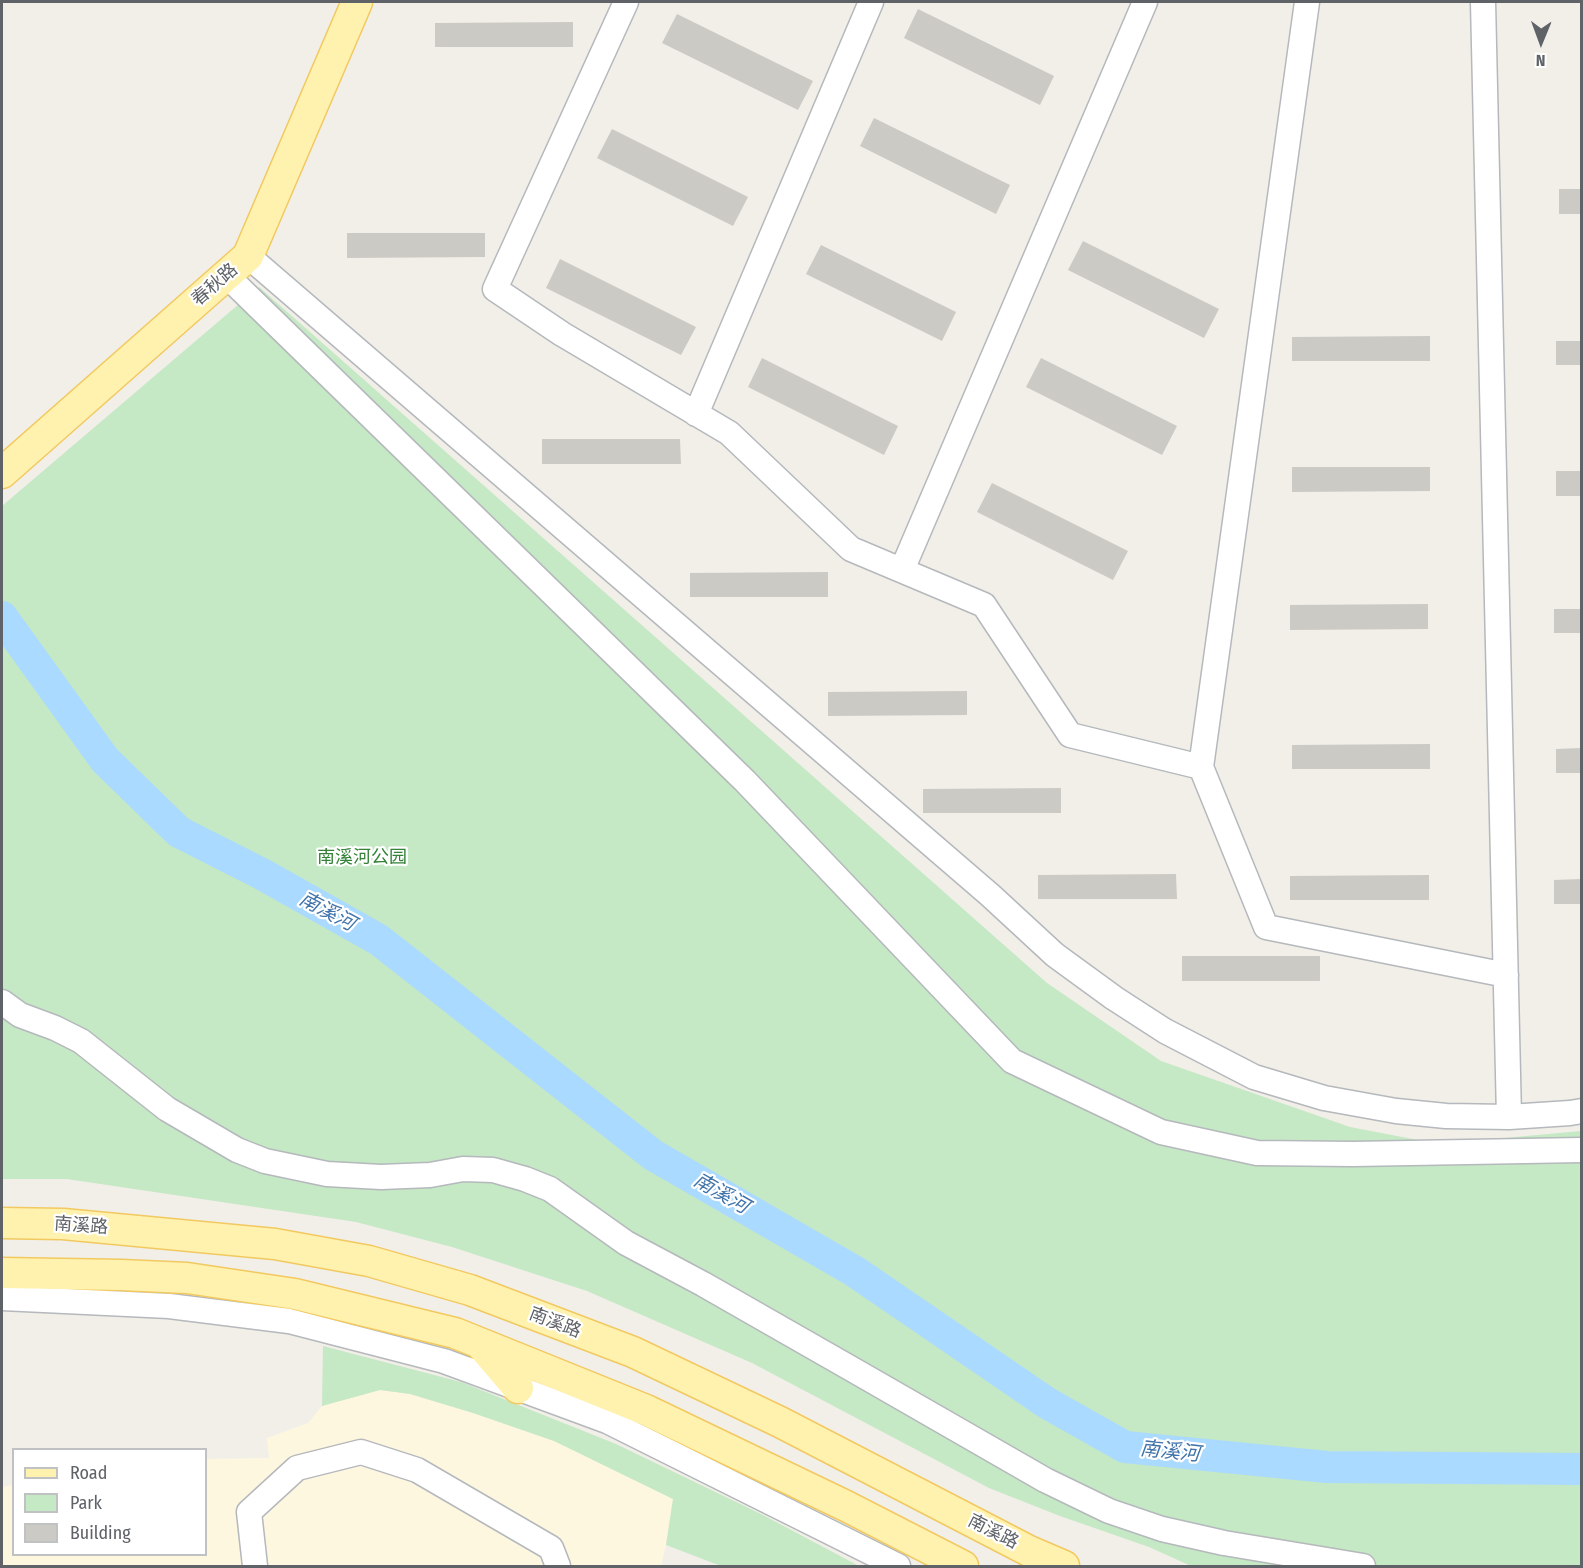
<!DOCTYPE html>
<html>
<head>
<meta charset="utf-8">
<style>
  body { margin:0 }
  #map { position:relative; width:1583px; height:1568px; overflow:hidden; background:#f1efe8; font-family:"Fira Sans Condensed",sans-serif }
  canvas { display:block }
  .frame { position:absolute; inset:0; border:3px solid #5f6368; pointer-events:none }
  .legend { position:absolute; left:12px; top:1448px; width:195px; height:108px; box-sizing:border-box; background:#fff; border:2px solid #bfc1c3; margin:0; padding:8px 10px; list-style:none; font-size:18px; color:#5f6368 }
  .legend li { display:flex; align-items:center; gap:12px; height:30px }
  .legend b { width:30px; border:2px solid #bfc1c3 }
  .north { position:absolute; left:1511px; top:12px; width:60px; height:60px; -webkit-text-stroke:4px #fff; paint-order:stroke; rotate:181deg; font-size:16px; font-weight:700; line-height:24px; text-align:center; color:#5f6368 }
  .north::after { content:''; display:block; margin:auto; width:21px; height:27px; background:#5f6368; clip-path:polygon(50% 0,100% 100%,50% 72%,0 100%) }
</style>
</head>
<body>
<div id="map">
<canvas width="1583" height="1568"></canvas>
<div class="frame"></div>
<ul class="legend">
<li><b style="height:8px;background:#fff2af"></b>Road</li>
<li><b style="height:16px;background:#c5e8c5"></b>Park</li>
<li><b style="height:16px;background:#cccac5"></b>Building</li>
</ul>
<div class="north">N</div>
</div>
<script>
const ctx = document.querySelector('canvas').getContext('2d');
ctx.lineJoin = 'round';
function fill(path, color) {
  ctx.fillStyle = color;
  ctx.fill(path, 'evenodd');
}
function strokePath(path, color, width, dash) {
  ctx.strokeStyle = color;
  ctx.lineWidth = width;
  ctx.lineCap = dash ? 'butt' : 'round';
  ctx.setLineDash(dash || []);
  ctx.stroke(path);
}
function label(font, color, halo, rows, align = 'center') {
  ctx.font = font + ' "Fira Sans Condensed","Noto Sans SC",sans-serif';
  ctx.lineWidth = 4.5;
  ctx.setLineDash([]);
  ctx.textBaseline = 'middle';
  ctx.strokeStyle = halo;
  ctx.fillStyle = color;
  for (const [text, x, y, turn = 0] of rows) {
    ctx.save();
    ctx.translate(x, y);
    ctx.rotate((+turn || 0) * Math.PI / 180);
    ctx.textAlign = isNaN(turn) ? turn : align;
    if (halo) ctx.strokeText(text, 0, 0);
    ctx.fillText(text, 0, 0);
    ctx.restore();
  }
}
fill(new Path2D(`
  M380,1390l30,4 63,19 81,28 119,58 -7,46 -5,21h-659v-79l11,-2 1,69h192v-95l63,-1 -2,-20 41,-15 14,-17z`), '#fef7e0');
fill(new Path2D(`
  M259,287l788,696 114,78 189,66 89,17 142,-13v435h-390l-42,-19 -89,-31 -71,-28 -237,-125 -165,-72 -135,-44 -96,-25 -289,-43h-65v-673z
  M323,1346l138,36 155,62 145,70 98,52h-138l-55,-21 7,-46 -119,-58 -81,-28 -63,-19 -30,-4 -58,16z`), '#c5e8c5');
strokePath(new Path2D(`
  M2,617l103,143 74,72 83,42 117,66 274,215 201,116 193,132 78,44 202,20 255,2`), '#aadaff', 32);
fill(new Path2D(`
  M918,9l136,67 -14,29 -136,-67z
  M677,14l136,67 -15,29 -136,-67z
  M573,22v25h-138v-24z
  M874,118l136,67 -14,29 -136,-68z
  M612,129l136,68 -15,29 -136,-68z
  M1559,189h22v25h-22z
  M347,233h138v24l-138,1z
  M1083,241l136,68 -15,29 -136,-68z
  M821,245l135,67 -14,29 -136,-67z
  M560,259l136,68 -15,28 -135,-67z
  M1430,336v25h-138v-24z
  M1556,341h25v24h-25z
  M762,358l136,68 -14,29 -136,-68z
  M1041,358l136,68 -15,29 -136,-68z
  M542,439h138l1,25h-139z
  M1292,467h138v24l-138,1z
  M1556,471h25v25h-25z
  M992,483l136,68 -15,29 -136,-68z
  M828,572v25h-138v-24z
  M1428,604v25l-138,1v-25z
  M1554,609h27v24h-27z
  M967,691v24l-139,1v-24z
  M1430,744v25h-138v-24z
  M1581,748v25h-25v-24z
  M1061,788v25h-138v-24z
  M1176,874l1,25h-139v-24z
  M1429,875v25h-139v-24z
  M1581,879v25h-27v-24z
  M1182,956h138v25h-138z`), '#cccac5');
const minor = new Path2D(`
  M626,2l-131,287 67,45 167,99 122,116 133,56 86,130 131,32 65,160 240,48
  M1483,2l26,1115
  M248,256l742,639 65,60 59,43 51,33 89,46 70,21 72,13 50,5 63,1 61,-4 12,-2
  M226,275l519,506 267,280 149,71 96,21 96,1 229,-4
  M696,414l175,-412
  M902,570l243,-568
  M1201,767l106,-765
  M2,1002l18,13 35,13 26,13 86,68 70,41 28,11 62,13 54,3 49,-2 33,-6 30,1 32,9 25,10 76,54 77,41 154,88 188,108 64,31 53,18 62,14 139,23
  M2,1298l167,8 120,15 155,40 163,60 291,145
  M255,1566l-6,-54 48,-44 64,-16 56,18 134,78 7,18`);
const major = new Path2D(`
  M2,473l246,-217 109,-254
  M2,1223l61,1 212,20 94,17 101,29 163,62 147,70 249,129 35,15
  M2,1273l119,2 66,3 108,16 160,39 191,77 200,96 117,60
  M483,1347l35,41`);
strokePath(minor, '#b5b8bc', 27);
strokePath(major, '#f2c960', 33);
strokePath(minor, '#fff', 24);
strokePath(major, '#fff2af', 30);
label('18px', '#5f6368', '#fff', [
  ["春秋路",215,285,-41],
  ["南溪路",81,1226,4],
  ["南溪路",555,1323,21],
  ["南溪路",993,1532,27]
]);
label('18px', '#348238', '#fff', [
  ["南溪河公园",362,858]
]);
label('italic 20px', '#4174aa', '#fff', [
  ["南溪河",327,912,28],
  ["南溪河",721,1194,30],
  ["南溪河",1170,1452,6]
]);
</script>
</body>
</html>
